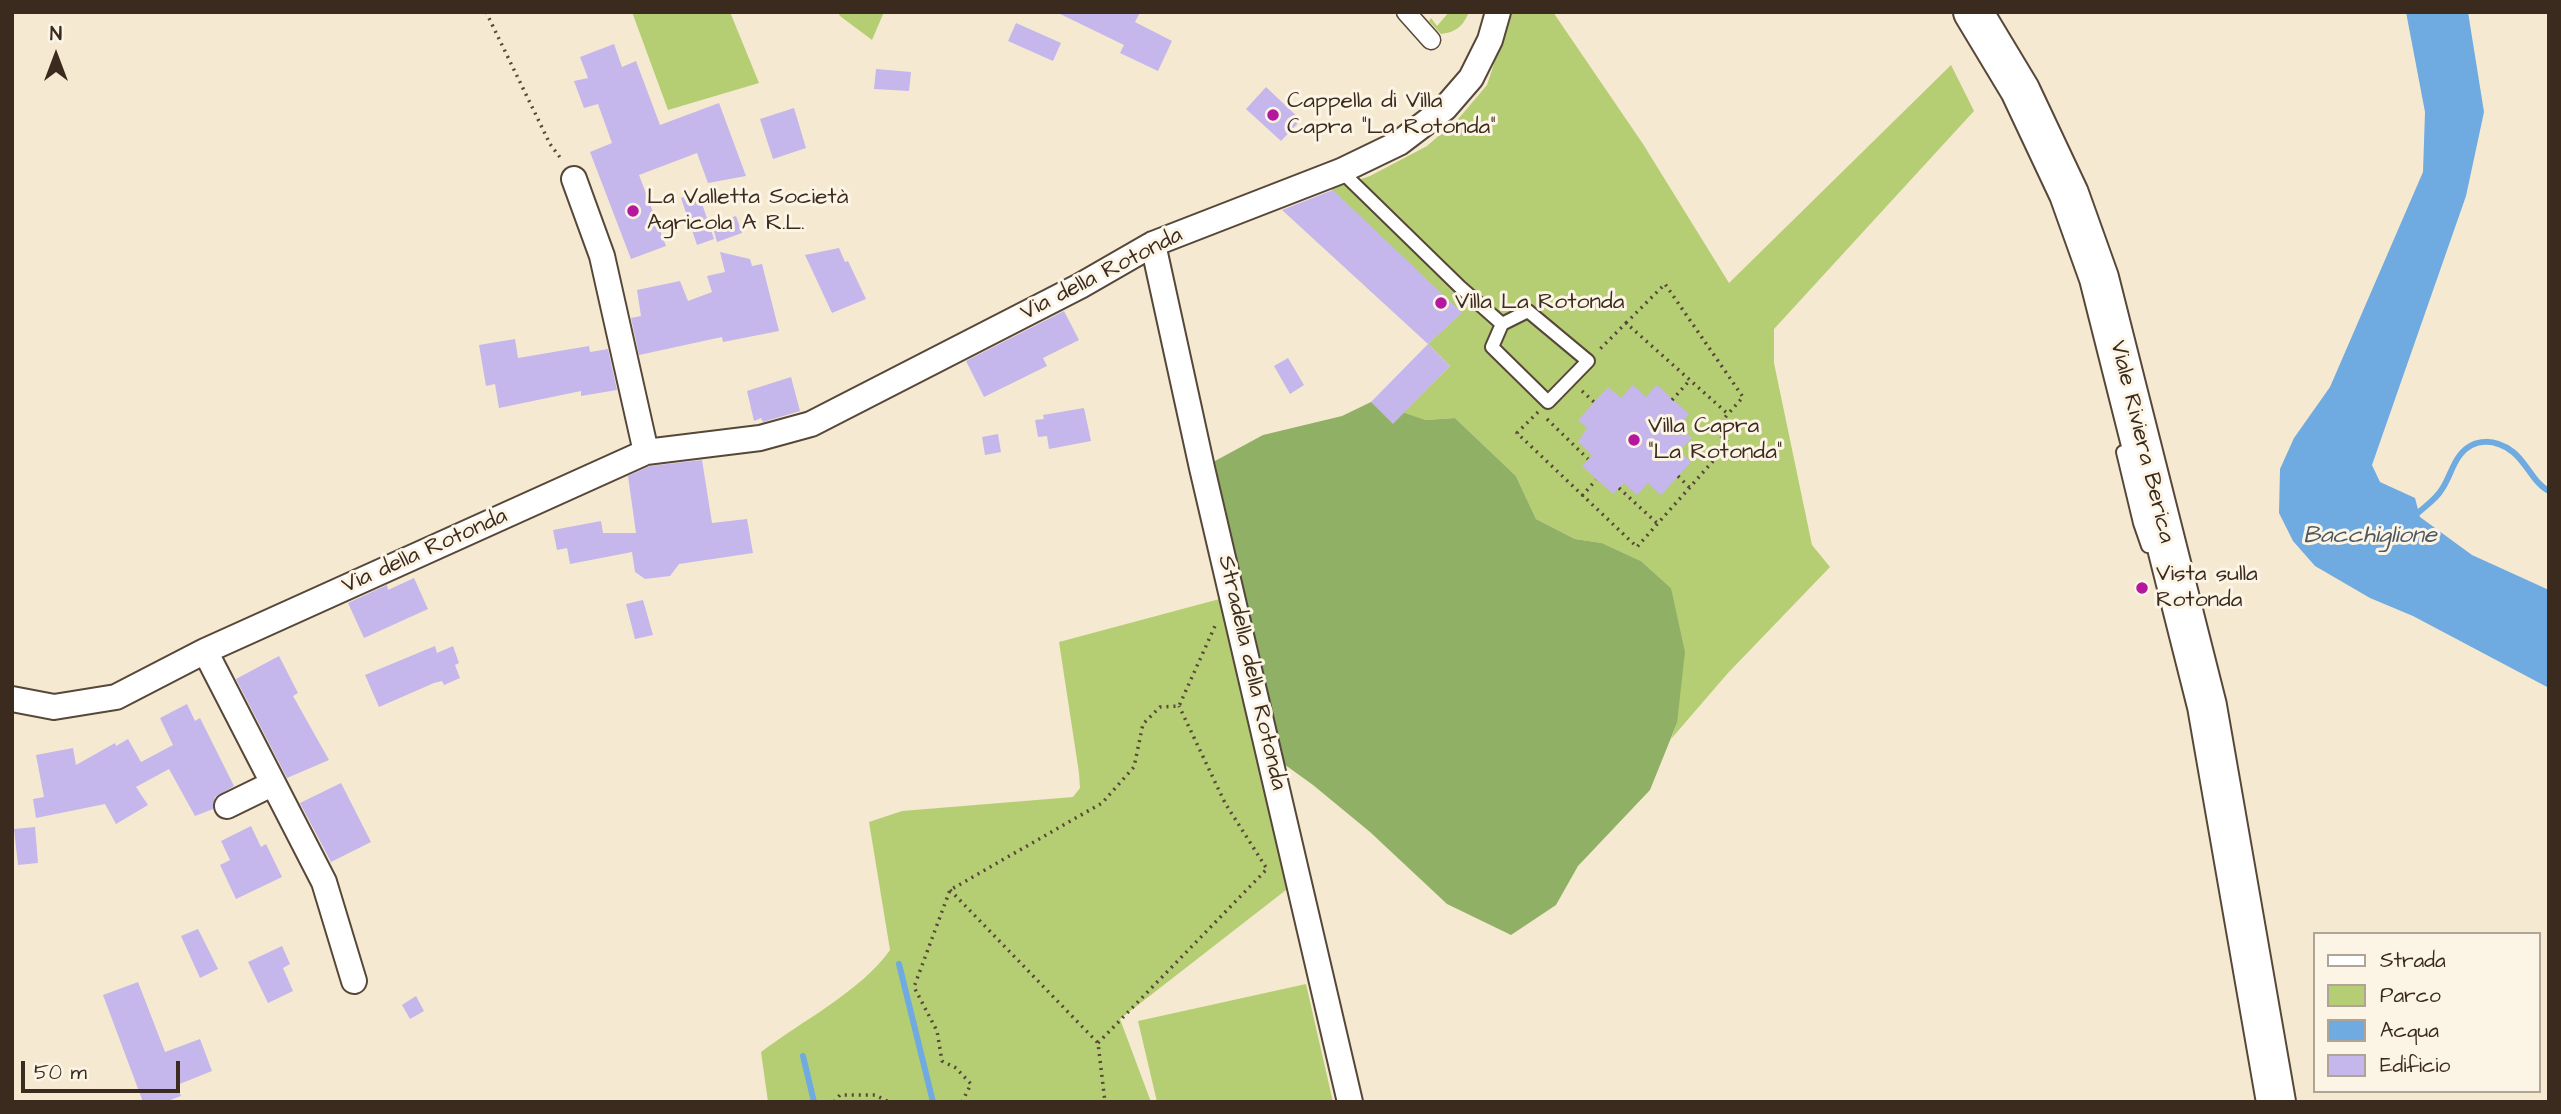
<!DOCTYPE html>
<html>
<head>
<meta charset="utf-8">
<style>
  body { margin:0 }
  #map { position:relative; width:2561px; height:1114px; overflow:hidden; background:#f5ead1; font-family:"Architects Daughter",sans-serif }
  canvas { display:block }
  .frame { position:absolute; inset:0; border:14px solid #3b2a1e; pointer-events:none }
  .legend { position:absolute; left:2313px; top:932px; width:228px; height:161px; box-sizing:border-box; background:#fcf5e5; border:2px solid #afa495; margin:0; padding:9px 12px; list-style:none; font-size:21px; color:#3b2a1e }
  .legend li { display:flex; align-items:center; gap:14px; height:35px }
  .legend b { width:35px; border:2px solid #afa495 }
  .north { position:absolute; left:21px; top:21px; width:70px; height:70px; -webkit-text-stroke:5px #fcf5e5; paint-order:stroke; rotate:0deg; font-size:19px; font-weight:700; line-height:28px; text-align:center; color:#3b2a1e }
  .north::after { content:''; display:block; margin:auto; width:24px; height:32px; background:#3b2a1e; clip-path:polygon(50% 0,100% 100%,50% 72%,0 100%) }
  .scale { position:absolute; left:21px; top:1061px; width:159px; height:32px; box-sizing:border-box; border:4px solid #3b2a1e; border-top:0; padding-left:9px; font-size:21px; line-height:24px; white-space:nowrap; color:#3b2a1e; -webkit-text-stroke:5px #fcf5e5; paint-order:stroke }
</style>
</head>
<body>
<div id="map">
<canvas width="2561" height="1114"></canvas>
<div class="frame"></div>
<ul class="legend">
<li><b style="height:9px;background:#fff"></b>Strada</li>
<li><b style="height:19px;background:#b6ce73"></b>Parco</li>
<li><b style="height:19px;background:#6faae0"></b>Acqua</li>
<li><b style="height:19px;background:#c5b6eb"></b>Edificio</li>
</ul>
<div class="north">N</div>
<div class="scale">50 m</div>
</div>
<script>
const ctx = document.querySelector('canvas').getContext('2d');
ctx.lineJoin = 'round';
function fill(path, color) {
  ctx.fillStyle = color;
  ctx.fill(path, 'evenodd');
}
function strokePath(path, color, width, dash) {
  ctx.strokeStyle = color;
  ctx.lineWidth = width;
  ctx.lineCap = dash ? 'butt' : 'round';
  ctx.setLineDash(dash || []);
  ctx.stroke(path);
}
function label(font, color, halo, rows, align = 'center') {
  ctx.font = font + ' "Architects Daughter",sans-serif';
  ctx.lineWidth = 6;
  ctx.setLineDash([]);
  ctx.textBaseline = 'middle';
  ctx.strokeStyle = halo;
  ctx.fillStyle = color;
  for (const [text, x, y, turn = 0] of rows) {
    ctx.save();
    ctx.translate(x, y);
    ctx.rotate((+turn || 0) * Math.PI / 180);
    ctx.textAlign = isNaN(turn) ? turn : align;
    if (halo) ctx.strokeText(text, 0, 0);
    ctx.fillText(text, 0, 0);
    ctx.restore();
  }
}
fill(new Path2D(`
  M632,12h98l29,71 -91,27z
  M838,12h46l-12,28 -32,-24z
  M1449,12h20c-6,14 -12,20 -28,22l-12,-13 2,-3 6,8z
  M1511,12h42l90,132 86,139 222,-218 23,46 -200,218v34l38,182 18,22 -102,106 -57,66 6,-16 -6,-135 -30,-27 -39,-18 -27,-4 -39,-20 -20,-43 -61,-58 -29,2 -23,-7 47,-47 -22,-22 33,-31 -130,-124 39,-13 57,-30 32,-28 28,-33z
  M1227,597l68,286 -175,136 31,83h-383l-7,-50c41,-31 100,-61 129,-102l-21,-128 33,-11 171,-14 7,-9 -1,-15 -20,-131z
  M1306,984l27,118h-176l-19,-81z`), '#b6ce73');
fill(new Path2D(`
  M1371,402l55,18 29,-2 61,58 20,43 39,20 27,4 39,18 30,27 14,64 -8,71 -27,67 -72,76 -22,39 -45,30 -64,-31 -77,-72 -57,-47 -43,-31 -68,-286 61,-33 79,-19z`), '#90b165');
fill(new Path2D(`
  M2406,12h62l16,100 -18,84 -94,269 8,17 35,16 5,19 52,38 77,35v98l-136,-72 -43,-18 -55,-32 -22,-25 -14,-28 1,-44 14,-31 36,-51 93,-215 2,-60z`), '#6faae0');
strokePath(new Path2D(`
  M2419,512c8,-7 18,-14 23,-23 7,-10 10,-24 18,-34 14,-18 36,-16 53,-3 14,11 21,32 36,39
  M899,964l34,138
  M803,1056l11,46`), '#6faae0', 6);
fill(new Path2D(`
  M1056,12h84l-5,10 37,19 -14,30 -38,-18 4,-8z
  M1016,23l45,20 -8,18 -45,-20z
  M614,44l8,23 14,-6 24,64 59,-22 27,73 -38,7 -11,-30 -58,22 27,71 -35,13 -41,-107 22,-9 -14,-39 -14,4 -10,-27 14,-3 -8,-21z
  M876,69l35,3 -2,19 -35,-2z
  M1266,87l35,33 -20,21 -35,-32z
  M794,108l12,40 -33,11 -13,-40z
  M1333,190l129,123 -34,31 -146,-134z
  M698,192l16,47 -17,6 -16,-47z
  M736,216l6,17 -25,9 -5,-18z
  M839,248l6,14 3,-1 18,38 -34,14 -27,-58z
  M720,252l30,7 2,7 10,-2 17,67 -56,11 -1,-5 -83,18 -8,-37 10,-2 -4,-26 43,-9 8,20 24,-9 -5,-16 18,-4z
  M1064,311l15,29 -36,18 4,8 -63,31 -18,-36z
  M515,339l3,19 71,-12 1,6 18,-3 9,41 -36,6v-5l-82,17 -4,-24 -9,2 -7,-41z
  M1428,344l22,22 -57,58 -22,-22z
  M1288,358l16,27 -14,9 -16,-28z
  M791,377l9,34 -37,11 -2,-4 -7,3 -7,-30z
  M1633,385l13,12 11,-12 32,29 -11,12 14,12 -13,13 12,11 -30,33 -13,-12 -11,12 -13,-12 -11,11 -31,-28 10,-11 -14,-13 9,-14 -9,-8 30,-33 13,11z
  M1084,408l7,33 -42,8 -2,-13 -9,1 -3,-17 9,-1 -1,-4z
  M998,434l3,18 -16,3 -3,-18z
  M702,460l10,63 35,-4 6,34 -74,11 -9,12 -25,3 -10,-7 -3,-20 -62,12 -3,-16 -10,2 -4,-20 48,-9 2,12h33l-8,-57 22,-10z
  M414,578l14,31 -64,29 -16,-35 39,-18 1,5z
  M643,600l10,35 -18,4 -9,-35z
  M435,646l2,7 16,-7 6,17 -4,2 5,13 -16,7 -2,-4 -8,2 -55,24 -14,-32z
  M279,656l19,37 -5,3 36,64 -42,18 -51,-99z
  M187,704l8,17 5,-3 34,68 -19,11 -2,12 -18,7 -26,-47 -33,18 12,18 -32,19 -11,-20 -69,14 -3,-19 11,-2 -8,-42 37,-7 3,17 39,-22 1,3 12,-7 13,23 32,-17 -13,-27z
  M341,783l30,59 -40,20 -31,-59z
  M251,826l10,21 5,-3 16,33 -46,22 -16,-34 10,-5 -9,-19z
  M35,827l3,36 -20,2 -4,-36z
  M198,929l20,40 -18,9 -19,-42z
  M282,946l8,18 -7,4 10,23 -25,12 -20,-41z
  M138,982l27,70 35,-13 12,32 -35,14 4,11 -16,6h-22l-40,-107z
  M416,996l8,15 -14,8 -8,-14z`), '#c5b6eb');
const service = new Path2D(`
  M1341,171l119,116 42,37 -10,23 56,55 40,-41 -60,-50 -26,13
  M2123,452l17,71 8,23`);
const pedestrian = new Path2D(`
  M1406,12l25,28`);
const minor = new Path2D(`
  M574,179l28,77 44,196
  M1153,244l49,224 148,634
  M205,651l119,231 30,99
  M12,699l42,8 62,-10 89,-46 441,-199 114,-14 51,-14 269,-138 73,-42 188,-73 58,-28 46,-35 26,-30 19,-38 8,-28
  M227,806l45,-22`);
const primary = new Path2D(`
  M1973,12l47,78 49,104 30,84 108,428 69,396`);
strokePath(service, '#574739', 16);
strokePath(pedestrian, '#574739', 21);
strokePath(minor, '#574739', 28);
strokePath(primary, '#574739', 42);
strokePath(new Path2D(`
  M486,12l64,132 12,16
  M1626,323l39,-39 78,113 -15,17
  M1582,391l12,11
  M1672,400l18,-20
  M1538,412l-21,21 120,114 92,-104 -15,-13 14,-16 -102,-91 -26,26
  M1547,419l41,40
  M1678,476l12,12
  M1619,488l39,36
  M1582,496l14,-16
  M950,890l148,153 7,59
  M1098,1043l169,-174 -42,-66 -46,-97
  M834,1102l6,-7h35l14,7
  M962,1102l9,-18 -15,-16 -14,-7 -5,-30 -23,-44 36,-97 152,-87 32,-36 9,-43 17,-17 19,-1 36,-80`), '#574739', 3.5, [2, 5]);
strokePath(service, '#fff', 12);
strokePath(pedestrian, '#fff', 18);
strokePath(minor, '#fff', 24);
strokePath(primary, '#fff', 38);
for (const [x, y, r, color] of [
  [1273,115,7,"#b5179e"],
  [633,211,7,"#b5179e"],
  [1441,303,7,"#b5179e"],
  [1634,440,7,"#b5179e"],
  [2142,588,7,"#b5179e"]
]) {
  const dot = new Path2D();
  dot.arc(x, y, r, 0, 2 * Math.PI);
  ctx.fillStyle = color;
  ctx.fill(dot);
  strokePath(dot, '#fcf5e5', 2.5);
}
label('23px', '#3b2a1e', '#fcf5e5', [
  ["Cappella di Villa",1287,102],
  ["Capra \"La Rotonda\"",1287,128],
  ["La Valletta Società",647,198],
  ["Agricola A R.L.",647,224],
  ["Villa La Rotonda",1455,303],
  ["Villa Capra",1648,427],
  ["\"La Rotonda\"",1648,453],
  ["Vista sulla",2156,575],
  ["Rotonda",2156,601]
], 'left');
label('23px', '#3b2a1e', '#fcf5e5', [
  ["Via della Rotonda",1102,275,-27],
  ["Viale Riviera Berica",2141,442,76],
  ["Via della Rotonda",425,552,-24],
  ["Stradella della Rotonda",1251,673,77]
]);
label('italic 24px', '#4d5762', '#fcf5e5', [
  ["Bacchiglione",2370,537]
]);
</script>
</body>
</html>
